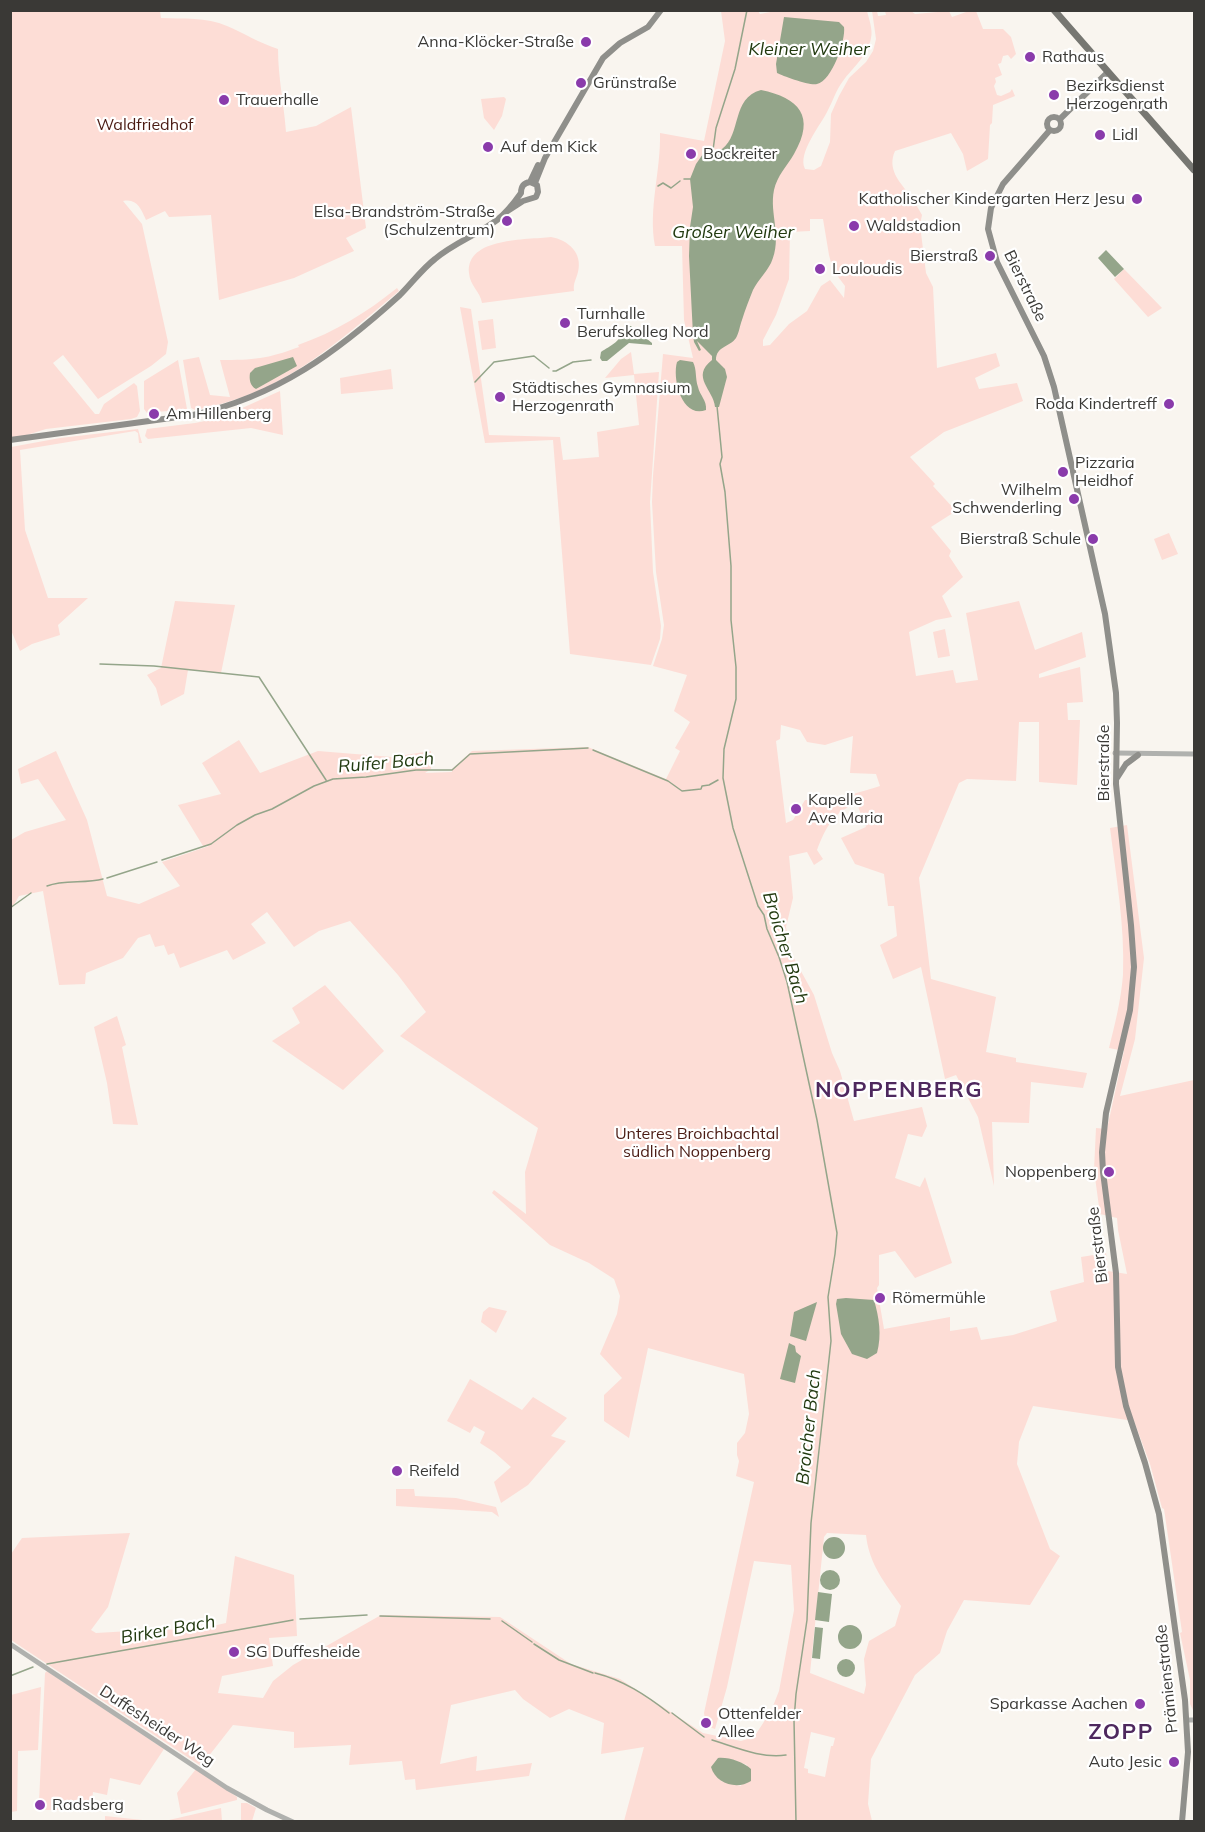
<!DOCTYPE html>
<html>
<head>
<meta charset="utf-8">
<style>
  body { margin:0 }
  #map { position:relative; width:1205px; height:1832px; overflow:hidden; background:#f9f5ef; font-family:Mulish,sans-serif }
  canvas { display:block }
  .frame { position:absolute; inset:0; border:12px solid #3a3936; pointer-events:none }
</style>
</head>
<body>
<div id="map">
<canvas width="1205" height="1832"></canvas>
<div class="frame"></div>
</div>
<script>
const ctx = document.querySelector('canvas').getContext('2d');
ctx.lineJoin = 'round';
function fill(path, color) {
  ctx.fillStyle = color;
  ctx.fill(path, 'evenodd');
}
function strokePath(path, color, width, dash) {
  ctx.strokeStyle = color;
  ctx.lineWidth = width;
  ctx.lineCap = dash ? 'butt' : 'round';
  ctx.setLineDash(dash || []);
  ctx.stroke(path);
}
function label(font, color, halo, rows, align = 'center') {
  ctx.font = font + ' Mulish,sans-serif';
  ctx.lineWidth = 4.5;
  ctx.setLineDash([]);
  ctx.textBaseline = 'middle';
  ctx.strokeStyle = halo;
  ctx.fillStyle = color;
  for (const [text, x, y, turn = 0] of rows) {
    ctx.save();
    ctx.translate(x, y);
    ctx.rotate((+turn || 0) * Math.PI / 180);
    ctx.textAlign = isNaN(turn) ? turn : align;
    if (halo) ctx.strokeText(text, 0, 0);
    ctx.fillText(text, 0, 0);
    ctx.restore();
  }
}
fill(new Path2D(`
  M781,10l86,1c2,8 6,19 4,27 -3,18 -18,29 -28,43 -7,9 -10,20 -15,29 -7,15 -31,43 -23,59l9,1 7,-4 9,-24 1,-28 8,-18 10,-18 17,-16 7,-11 3,-12 -4,-28h5l1,5 8,-1 -1,-4h26l4,3 34,-3 3,6 17,-6h7l7,18h20l8,8 5,17 -5,5 -3,-4 -5,1 -2,7 -3,1 4,11 -7,3 1,4 -2,4 3,9 4,1 9,-4 2,-3 3,7 -22,9 -1,18 -2,2 -2,34 -21,12 -4,-17 -12,-21 -56,18c-8,18 4,30 14,43 5,7 9,14 13,21l-2,10 6,48 7,14 4,81 59,-15 4,13 -25,12 4,11 38,-6 6,18 -79,31 -34,25 25,27 -2,2 23,25 -25,16 20,24 -2,5 14,21 -21,19 10,21 -16,3 -27,12 7,44 37,-6 3,13 22,-3 -12,-67 53,-12 16,49 47,-18 4,25 -47,17v4l41,-11 3,35 -16,1 1,17h12l-3,65 -38,-3v-60h-20l-3,59 -49,-2 -8,4 -40,95 12,101 65,18 -10,55 30,6v4l71,11 -4,15 -52,-6 -2,41 -37,-1 2,64 -16,-69 -22,-42 -11,4 -24,-112 -28,12 -13,-34 17,-9 -3,-30h-6l-4,-32 -29,-10 -14,-26 25,-11 -9,-23c-23,6 -32,25 -40,46l6,9 -9,6 -7,-13 -18,4 4,42 -7,29 4,24 24,44 18,58 8,18 14,50 68,-14 5,19 -5,11 -14,-3 -13,44 25,9 5,-10 27,86 -37,15 -20,-27 -16,4v30l-2,3 7,41 66,-12v14l27,-4 4,13 32,-5 44,-14 -7,-30 34,-9 -3,-25 25,-4 2,18 19,3 -9,-44 -1,-12 -17,-4 -6,-44 2,-42 11,1 17,-78 -15,-3c6,-24 12,-48 14,-73 2,-49 -7,-99 -13,-147l17,-3 17,133 -9,81 -15,57 74,-16v632l-4,-8v-24l-10,-47 2,-1 -18,-123 -2,-1 -12,-44 -16,-43 -101,-15 -14,36 -2,22 33,85 10,7 -30,49 -66,-5 -17,31 -7,22 -25,22 -44,84 -3,45 4,17h-248l20,-74 -43,7 3,-31 -35,-14 -19,9 -27,-19 -8,-9 -64,15 -11,59 37,-8 -1,15 56,-8 -3,13 -113,14 -1,-11 -10,1 -3,-19 -53,4 2,-20 -57,3v-16l-61,-7 -32,41 -190,-126v-86l11,-16 108,-5 -22,74 -17,23 5,3 68,-4 26,2 36,-8 9,-67 59,19 3,61 -28,2 4,28 -51,10 -4,17 45,5 10,-17 20,-16 88,-50 119,2 71,47 49,15 83,54 38,8 13,-4 17,-26 8,-20 15,-81 -3,-45 -37,-4 -27,126 -12,42 -9,-3 -2,-13 50,-231 -18,-6 3,-15 -2,-6v-12l8,-10 4,-19 -5,-40 -96,-26 -19,90 -25,-17v-26l18,-17 -22,-24 17,-40 3,-18 -6,-17 -25,-16 -39,-18 -58,-52 2,-3 32,24 -1,-42 13,-44 -138,-92 26,-24 -28,-37 -48,-54 -31,10 -25,16 -27,-35 -16,12 15,19 -33,17 -6,-10 -47,18 -6,-15 -6,2 -4,-10 -9,2 -5,-13 -12,4 -15,20 -37,15 -1,11 -26,1 -16,-94 -24,5 -8,14v-70l14,-8 41,-12 -28,-41 -17,5 -3,-15 38,-18 31,69 20,76 32,8 41,-18 -18,-24 47,-16h-6l-25,-41 43,-11 -19,-31 37,-23 21,33 58,-22 74,6 39,-6v18l-6,4 27,-1v-3l20,-18 116,-4 78,32 14,-28 -5,-3 15,-26 -16,-11 13,-36 -34,-9 9,-27 2,-14 -8,-53 -4,-70 1,-26 10,-122 30,4 -9,-38 -2,-74h-27c-7,-37 6,-75 5,-113l44,8 21,-100 -4,-30h37l2,3zM810,219h13l6,36 4,15 12,16 -1,12 -14,-18 -9,6 -14,25 -18,13 -19,21 -7,1v-6l13,-25 13,-36 1,-47 20,-1zM781,725l19,5 7,12 18,3 28,-9 -3,37 26,1 4,12c-30,9 -44,14 -75,14l-12,20 -7,3 -10,-82 4,-2zM827,1533l39,2c3,29 19,48 35,71l-6,20 -26,15 -5,18 2,26 -2,9 -54,-21 14,-136zM811,1732l24,6 -2,8h-2l-6,31 -17,-4v-4l-4,-1zM730,1759l17,6 -6,21 -20,-5z
  M11,11h149l1,7c22,1 45,-1 66,8 17,7 32,17 51,23 0,28 6,55 8,83l30,-6 35,-19 15,121 -20,10 8,13 -60,27 -75,22 -8,-85 -42,2 -4,-6 -19,9c-5,-11 -9,-22 -23,-19l19,23 26,118 -2,12 -15,12 -53,33 -35,-44 -10,8 42,51h4l5,-10 30,-21 3,3 3,25 -3,6 -6,2 -85,10 -35,11z
  M504,97l2,2 -4,17 -8,14 -10,-12 -3,-19z
  M551,237c17,3 32,16 27,35 -2,8 -5,11 -4,19l-92,12c-2,-12 -12,-17 -13,-30 -3,-36 58,-33 82,-36z
  M1124,269l38,39 -14,9 -34,-38z
  M397,288l2,3c-66,55 -117,103 -204,119l-4,-2 -8,-48 16,-3 11,38 20,2 -10,-37c34,0 47,-1 79,-13l-1,-2c37,-13 68,-32 99,-57z
  M460,307l11,2 18,126 71,2 3,23 36,-3 -2,-25 42,-7 -5,-50 -29,3 16,-19 10,-7 3,22 25,-2 -9,130 3,70 8,54 -1,13 -9,26 -81,-11 -17,-214 -68,3z
  M493,319l3,29 -14,2 -4,-29z
  M178,360l9,49 -40,4 -3,-4v-28z
  M391,369l2,20 -52,5 -1,-16z
  M280,391l3,44 -32,-7 -103,11 -3,-3 2,-7 48,-6 25,-5z
  M138,429l4,14h-3l-1,-10 -3,-2 -115,19 5,80 23,68h40l-30,27 2,10 -28,9 -12,7 -10,-23 1,-181 49,-9z
  M1169,533l9,21 -16,6 -8,-21z
  M175,601l60,4 -14,68 -33,-3 -4,24 -23,12 -5,-18 -9,-13 14,-7z
  M945,629l5,27 -12,2 -5,-26z
  M325,985l59,66 -41,39 -71,-49 28,-18 -8,-15z
  M117,1016l9,29 -4,2 16,78 -25,-1 -6,-41 -13,-56z
  M489,1307l18,4 -11,22 -15,-11 2,-10z
  M470,1379l52,31 11,-13 34,21 -16,18 15,5 -38,44 -27,18 -7,-21 17,-15 -17,-15 -14,-9 5,-11 -11,-6 -4,7 -23,-12z
  M396,1489h18l1,7 41,2 40,9 3,10 -7,-5 -96,-6z
  M47,1671l117,78 -24,36 -30,-7 -3,17 -14,-3 -2,18h-49l1,-8h-4l6,-129z
  M41,1687l-3,63 -20,1 -1,60 -6,1v-117z
  M196,1769l41,28v3l-56,14 -4,-21z
  M241,1803h6l9,5 -4,13h-11z
  M221,1808l1,13h-117v-5l47,5 17,-1z`), '#fdddd6');
fill(new Path2D(`
  M784,17l55,5 5,5c2,13 -12,54 -27,57 -7,2 -34,-8 -40,-11l-1,-9z
  M761,90c38,8 55,26 33,64 -7,12 -17,22 -20,36 -5,24 9,47 -3,73 -5,10 -13,17 -18,27 -4,10 -8,20 -11,30 -2,5 -3,13 -6,18 -6,9 -20,8 -20,22l9,9 2,8 -8,30h-4c-1,-17 -25,-30 -3,-47v-4l-15,-15 4,9 -2,1 -5,-9 -1,-7 -4,-79 1,-29 3,-20 -3,-28 6,-15 7,-10c6,-2 12,-1 19,-5 20,-15 9,-51 39,-59z
  M1106,250l18,19 -9,8 -17,-19z
  M628,326h3l21,17v2l-23,-2 -22,18h-5l-2,-3 1,-6c9,-6 22,-12 22,-23z
  M293,357l4,9 -41,23c-6,-3 -7,-10 -6,-16l5,-5z
  M680,360l13,2c4,8 2,16 5,25 2,9 9,13 8,23 -24,9 -34,-31 -29,-48z
  M846,1298l28,2c5,17 8,35 3,53l-10,6 -15,-5 -11,-20 -5,-30 1,-5z
  M817,1302l-11,39 -16,-5 4,-24z
  M789,1343l6,3 1,6 5,4 -6,27 -15,-4z
  M823 1548a11 11 0 1 1 22 0a11 11 0 1 1-22 0Z
  M820 1580a10 10 0 1 1 20 0a10 10 0 1 1-20 0Z
  M818,1592l14,2 -3,28 -14,-2z
  M838 1637a12 12 0 1 1 24 0a12 12 0 1 1-24 0Z
  M815,1627l8,1 -3,31 -8,-1z
  M837 1668a9 9 0 1 1 18 0a9 9 0 1 1-18 0Z
  M718,1758c11,-1 25,4 33,11v12c-14,9 -35,3 -40,-14z`), '#94a58a');
strokePath(new Path2D(`
  M713,150l3,-22 19,-59 12,-59
  M684,179h6
  M658,186l5,-3 8,5 9,-7
  M553,371h3l17,-9 18,-2
  M475,382l19,-20 40,-6 15,12
  M717,406l5,51 -2,7 5,28 6,74v54l5,47v32l-12,50 -1,29 10,50 25,78 6,9 3,14 12,28 8,25 30,138 20,113 -2,21 -7,43 3,44 -20,182 -4,97 -11,74 -2,26 2,102
  M100,664l54,2 105,11 67,103
  M593,750l75,31 14,10 19,-2 1,-3 7,-1 9,-5
  M162,860l49,-16 26,-19 18,-10 17,-6 42,-23 19,-7 33,-2 50,-7h36l18,-16 118,-6
  M107,878l50,-16
  M47,886c17,-7 38,-2 56,-7
  M10,908l21,-15
  M380,1616l110,3
  M300,1619l67,-4
  M502,1621l30,21
  M534,1644l25,16 34,13
  M47,1664l246,-44
  M595,1673c28,7 51,22 74,40
  M10,1676l23,-9
  M672,1713l32,24
  M712,1740c23,7 50,19 74,15`), '#94a58a', 1.5);
strokePath(new Path2D(`
  M1115,753l79,1
  M10,1644l217,144 40,22 26,12
  M1187,1720h7`), '#b0b1ae', 5);
strokePath(new Path2D(`
  M1047 124a7 7 0 1 1 14 0a7 7 0 1 1-14 0Z
  M1060,119l47,-46
  M1050,130l-47,54 -12,24 -3,21 9,33 47,94 10,31 51,227 11,79 1,30 -1,61 15,141 3,42 -4,43 -24,103 -4,39 1,20 13,101 2,94 8,39 19,57 14,51 26,186 3,52 -6,70
  M530,182l8,-17
  M535,183l10,-25 58,-100 17,-15 28,-16 13,-17
  M10,440l183,-25c85,-19 144,-63 207,-120 12,-12 22,-26 35,-36 19,-16 42,-24 62,-39 9,-7 17,-17 24,-27 0,-6 2,-10 9,-11l7,3 1,7 -2,5 -13,4 -17,11
  M1117,778l9,-14 12,-9`), '#8f8f8b', 6);
strokePath(new Path2D(`
  M1054,10l140,160`), '#777772', 7);
for (const [x, y, r, color] of [
  [586,42,6,"#8a3bab"],
  [1030,57,6,"#8a3bab"],
  [581,83,6,"#8a3bab"],
  [1054,95,6,"#8a3bab"],
  [224,100,6,"#8a3bab"],
  [1100,135,6,"#8a3bab"],
  [488,147,6,"#8a3bab"],
  [691,154,6,"#8a3bab"],
  [1137,199,6,"#8a3bab"],
  [507,221,6,"#8a3bab"],
  [854,226,6,"#8a3bab"],
  [990,256,6,"#8a3bab"],
  [820,269,6,"#8a3bab"],
  [565,323,6,"#8a3bab"],
  [500,397,6,"#8a3bab"],
  [1169,404,6,"#8a3bab"],
  [154,414,6,"#8a3bab"],
  [1063,472,6,"#8a3bab"],
  [1074,499,6,"#8a3bab"],
  [1093,539,6,"#8a3bab"],
  [796,809,6,"#8a3bab"],
  [1109,1172,6,"#8a3bab"],
  [880,1298,6,"#8a3bab"],
  [397,1471,6,"#8a3bab"],
  [234,1652,6,"#8a3bab"],
  [1140,1704,6,"#8a3bab"],
  [706,1723,6,"#8a3bab"],
  [1174,1762,6,"#8a3bab"],
  [40,1805,6,"#8a3bab"]
]) {
  const dot = new Path2D();
  dot.arc(x, y, r, 0, 2 * Math.PI);
  ctx.fillStyle = color;
  ctx.fill(dot);
  strokePath(dot, '#fff', 2);
}
label('16px', '#3a3936', '#fff', [
  ["Anna-Klöcker-Straße",574,42,"right"],
  ["Rathaus",1042,57],
  ["Grünstraße",593,83],
  ["Bezirksdienst",1066,86],
  ["Herzogenrath",1066,104],
  ["Trauerhalle",236,100],
  ["Lidl",1112,135],
  ["Auf dem Kick",500,147],
  ["Bockreiter",703,154],
  ["Katholischer Kindergarten Herz Jesu",1125,199,"right"],
  ["Elsa-Brandström-Straße",495,212,"right"],
  ["(Schulzentrum)",495,230,"right"],
  ["Waldstadion",866,226],
  ["Bierstraß",978,256,"right"],
  ["Louloudis",832,269],
  ["Turnhalle",577,314],
  ["Berufskolleg Nord",577,332],
  ["Städtisches Gymnasium",512,388],
  ["Herzogenrath",512,406],
  ["Roda Kindertreff",1157,404,"right"],
  ["Am Hillenberg",166,414],
  ["Pizzaria",1075,463],
  ["Heidhof",1075,481],
  ["Wilhelm",1062,490,"right"],
  ["Schwenderling",1062,508,"right"],
  ["Bierstraß Schule",1081,539,"right"],
  ["Kapelle",808,800],
  ["Ave Maria",808,818],
  ["Noppenberg",1097,1172,"right"],
  ["Römermühle",892,1298],
  ["Reifeld",409,1471],
  ["SG Duffesheide",246,1652],
  ["Sparkasse Aachen",1128,1704,"right"],
  ["Ottenfelder",718,1714],
  ["Allee",718,1732],
  ["Auto Jesic",1162,1762,"right"],
  ["Radsberg",52,1805]
], 'left');
label('16px', '#4a1b13', '#fff', [
  ["Waldfriedhof",145,125],
  ["Unteres Broichbachtal",697,1134],
  ["südlich Noppenberg",697,1152]
]);
label('16px', '#3a3936', '#fff', [
  ["Bierstraße",1025,286,64],
  ["Bierstraße",1104,763,-90],
  ["Bierstraße",1098,1245,-97],
  ["Prämienstraße",1167,1679,-96],
  ["Duffesheider Weg",157,1726,33]
]);
label('italic 18px', '#223a10', '#fff', [
  ["Kleiner Weiher",809,50],
  ["Großer Weiher",733,233],
  ["Ruifer Bach",386,763,-5],
  ["Broicher Bach",785,948,73],
  ["Broicher Bach",809,1427,-84],
  ["Birker Bach",168,1630,-10]
]);
ctx.letterSpacing = '1.5px';
label('bold 22px', '#4e285e', '#fff', [
  ["NOPPENBERG",899,1090],
  ["ZOPP",1121,1732]
]);
ctx.letterSpacing = '0px';
</script>
</body>
</html>
